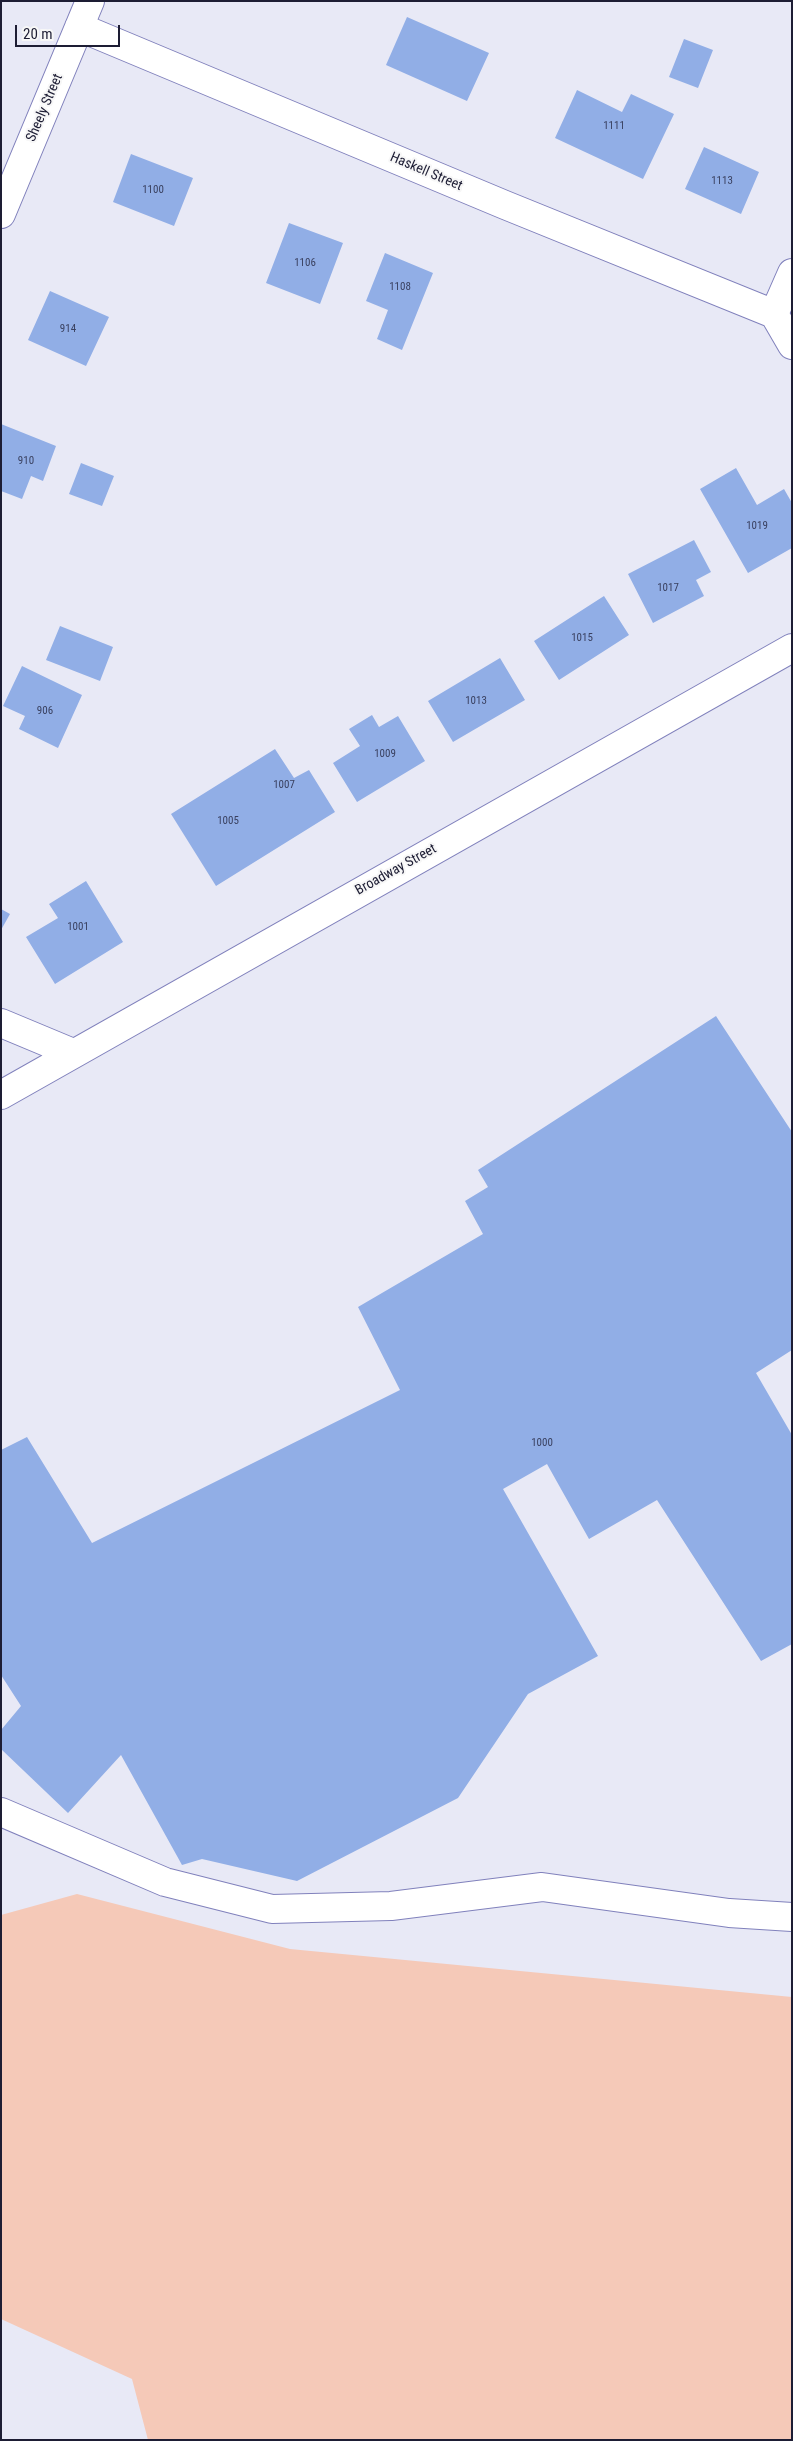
<!DOCTYPE html>
<html>
<head>
<meta charset="utf-8">
<style>
  body { margin:0 }
  #map { position:relative; width:793px; height:2441px; overflow:hidden; background:#e8e9f6; font-family:"Roboto Condensed",sans-serif }
  canvas { display:block }
  .frame { position:absolute; inset:0; border:2px solid #1d1d34; pointer-events:none }
  .scale { position:absolute; left:15px; top:25px; width:105px; height:22px; box-sizing:border-box; border:2px solid #1d1d34; border-top:0; padding-left:6px; font-size:15px; line-height:18px; white-space:nowrap; color:#1d1d34; -webkit-text-stroke:4px #f7f7f7; paint-order:stroke }
</style>
</head>
<body>
<div id="map">
<canvas width="793" height="2441"></canvas>
<div class="frame"></div>
<div class="scale">20 m</div>
</div>
<script>
const ctx = document.querySelector('canvas').getContext('2d');
ctx.lineJoin = 'round';
function fill(path, color) {
  ctx.fillStyle = color;
  ctx.fill(path, 'evenodd');
}
function strokePath(path, color, width, dash) {
  ctx.strokeStyle = color;
  ctx.lineWidth = width;
  ctx.lineCap = dash ? 'butt' : 'round';
  ctx.setLineDash(dash || []);
  ctx.stroke(path);
}
function label(font, color, halo, rows, align = 'center') {
  ctx.font = font + ' "Roboto Condensed",sans-serif';
  ctx.lineWidth = 4;
  ctx.setLineDash([]);
  ctx.textBaseline = 'middle';
  ctx.strokeStyle = halo;
  ctx.fillStyle = color;
  for (const [text, x, y, turn = 0] of rows) {
    ctx.save();
    ctx.translate(x, y);
    ctx.rotate((+turn || 0) * Math.PI / 180);
    ctx.textAlign = isNaN(turn) ? turn : align;
    if (halo) ctx.strokeText(text, 0, 0);
    ctx.fillText(text, 0, 0);
    ctx.restore();
  }
}
fill(new Path2D(`
  M77,1894l213,55 502,48v443h-644l-16,-61 -131,-60v-404z`), '#f5c9b8');
fill(new Path2D(`
  M407,17l82,36 -22,48 -81,-36z
  M684,39l29,11 -15,38 -29,-11z
  M577,90l45,22 9,-18 43,20 -31,65 -88,-41z
  M704,147l55,25 -18,42 -56,-25z
  M131,154l62,24 -19,48 -61,-24z
  M289,223l54,20 -23,61 -54,-21z
  M385,253l48,20 -31,77 -25,-11 11,-29 -22,-9z
  M50,291l59,26 -23,49 -58,-26z
  M1,424l55,22 -13,35 -12,-5 -9,23 -21,-8z
  M81,463l33,13 -12,30 -33,-12z
  M736,468l21,37 27,-16 8,14v45l-44,25 -48,-84z
  M694,540l17,32 -15,8 8,16 -51,27 -25,-49z
  M604,596l25,39 -70,45 -25,-39z
  M60,626l53,21 -13,34 -54,-21z
  M500,658l25,42 -72,42 -25,-41z
  M22,666l60,29 -24,53 -39,-19 6,-13 -22,-10z
  M372,715l7,12 19,-11 27,45 -68,41 -24,-39 27,-17 -11,-17z
  M275,749l19,29 15,-8 26,42 -119,74 -45,-72z
  M86,881l37,61 -68,42 -29,-47 32,-19 -9,-14z
  M1,909l9,5 -9,16z
  M716,1016l76,116v218l-36,23 36,62v209l-31,17 -104,-161 -68,39 -42,-75 -44,25 95,167 -70,38 -70,104 -161,83 -95,-22 -20,6 -61,-110 -53,58 -67,-64v-19l20,-24 -20,-31v-225l26,-13 65,106 308,-153 -42,-83 125,-73 -18,-33 23,-14 -10,-17z`), '#91aee6');
const minor = new Path2D(`
  M79,27l426,178 269,109
  M1,214l89,-213
  M792,273l-18,41 18,31
  M1,1023l72,30
  M1,1095l791,-447
  M1,1812l164,70 107,27 119,-3 151,-19 187,26 63,4`);
strokePath(minor, '#8081bc', 30);
strokePath(minor, '#fff', 28);
label('11px', '#3a4160', null, [
  ["1111",614,126],
  ["1113",722,181],
  ["1100",153,190],
  ["1106",305,263],
  ["1108",400,287],
  ["914",68,329],
  ["910",26,461],
  ["1019",757,526],
  ["1017",668,588],
  ["1015",582,638],
  ["1013",476,701],
  ["906",45,711],
  ["1009",385,754],
  ["1007",284,785],
  ["1005",228,821],
  ["1001",78,927],
  ["1000",542,1443]
]);
label('14px', '#1d1d34', '#f7f7f7', [
  ["Sheely Street",45,108,-67],
  ["Haskell Street",426,172,23],
  ["Broadway Street",396,870,-29]
]);
</script>
</body>
</html>
